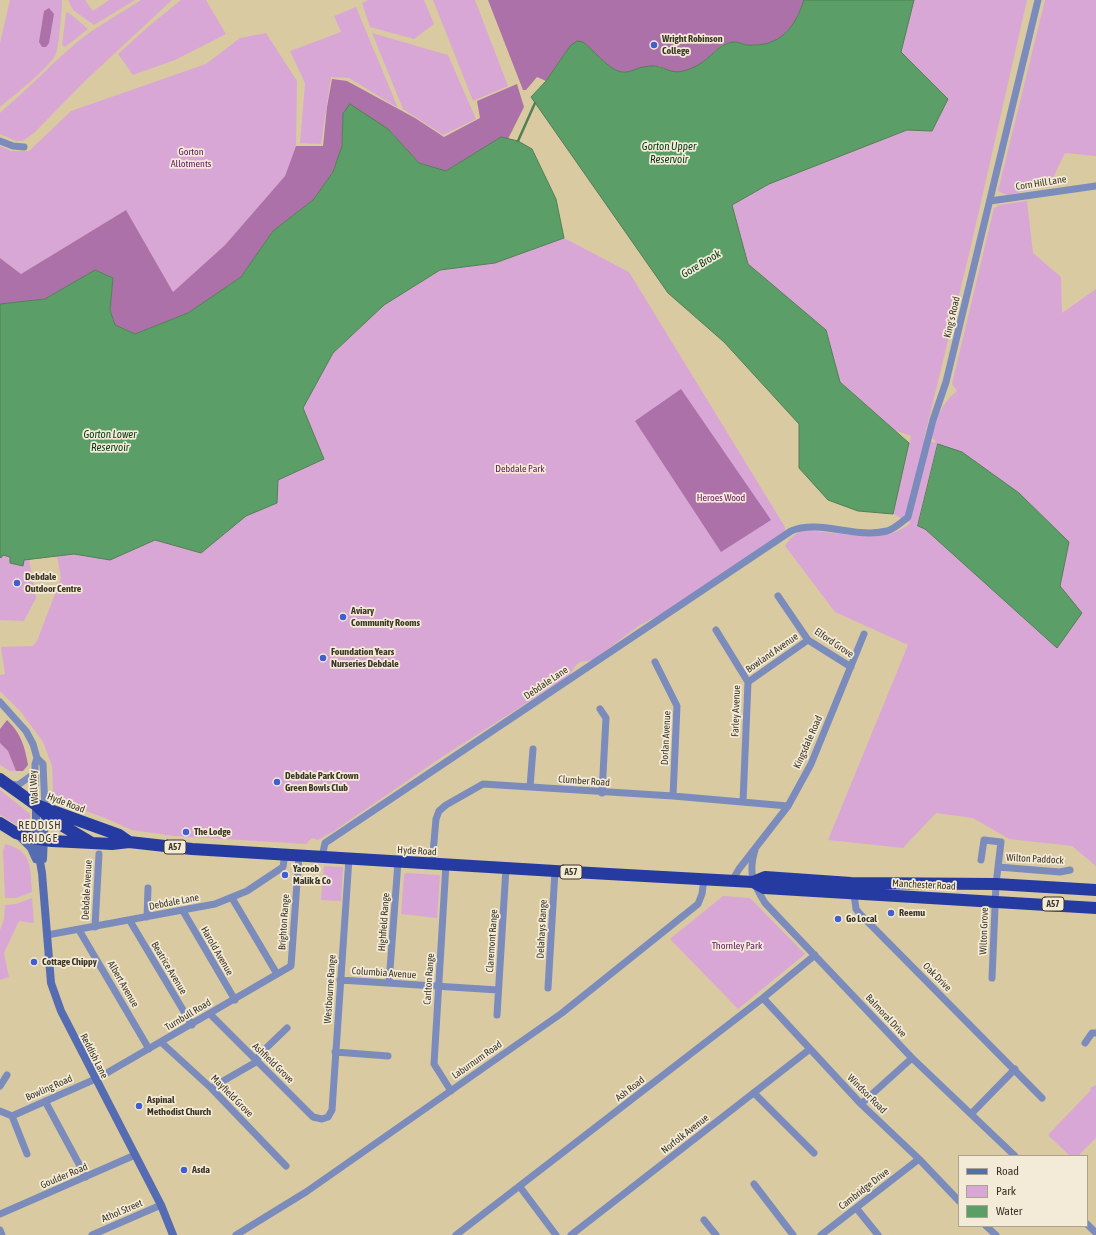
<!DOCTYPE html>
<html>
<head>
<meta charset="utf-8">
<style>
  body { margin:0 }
  #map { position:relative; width:1096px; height:1235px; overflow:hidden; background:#dacaa1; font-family:"Asap Condensed",sans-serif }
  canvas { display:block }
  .legend { position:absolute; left:958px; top:1155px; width:130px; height:72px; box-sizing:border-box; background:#f3ebd7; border:1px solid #aaa390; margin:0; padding:5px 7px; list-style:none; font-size:12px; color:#3c3626 }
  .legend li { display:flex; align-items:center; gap:8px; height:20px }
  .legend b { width:20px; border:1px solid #aaa390 }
</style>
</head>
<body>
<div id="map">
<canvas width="1096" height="1235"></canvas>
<ul class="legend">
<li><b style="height:5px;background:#556cb2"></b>Road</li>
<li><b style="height:11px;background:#d9a7d5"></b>Park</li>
<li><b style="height:11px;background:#5b9e68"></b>Water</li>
</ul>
</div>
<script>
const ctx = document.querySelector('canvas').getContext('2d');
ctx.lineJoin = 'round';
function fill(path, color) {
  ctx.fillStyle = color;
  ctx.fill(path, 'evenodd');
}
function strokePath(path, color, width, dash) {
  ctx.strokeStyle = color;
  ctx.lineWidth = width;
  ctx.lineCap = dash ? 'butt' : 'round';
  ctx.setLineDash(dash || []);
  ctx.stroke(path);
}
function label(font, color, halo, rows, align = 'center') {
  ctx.font = font + ' "Asap Condensed",sans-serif';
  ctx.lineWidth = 3.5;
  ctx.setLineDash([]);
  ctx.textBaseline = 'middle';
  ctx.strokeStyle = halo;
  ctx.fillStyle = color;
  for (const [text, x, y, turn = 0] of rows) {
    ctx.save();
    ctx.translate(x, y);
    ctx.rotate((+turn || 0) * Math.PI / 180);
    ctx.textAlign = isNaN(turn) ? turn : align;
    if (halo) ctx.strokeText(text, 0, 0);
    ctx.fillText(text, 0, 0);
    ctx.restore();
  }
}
fill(new Path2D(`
  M10,0h52c0,9 -3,50 -7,56 -11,16 -39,38 -55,51v-64z
  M68,0h17l8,11 16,-11h26l-41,25 -21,-15z
  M141,0h31l-87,81 -51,52 -11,8h-7l-16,-7v-21l3,-3c23,-19 42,-40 64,-59 21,-20 49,-35 74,-51z
  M181,0h25l20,34 -51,26 -42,15 -15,-21 31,-28z
  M368,0h56l10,24 -20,15 -44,-12 -8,-24z
  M433,0h42l33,86 -35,15z
  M914,0h113l-57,250 -46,189 11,4v-3l-4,-2c4,-17 11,-36 26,-47l-5,-7 42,-176 5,-3 28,-4 6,52 28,24 1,36 34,-24v577l-24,-20 -63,-7 -36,-21 -37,-5 -33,35 -75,-8 80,-195 -73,-33 -50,-66c4,-7 10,-13 18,-15 6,-2 15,1 21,1 29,3 62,11 87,-9l-18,-9 18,-78 -17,-6 -54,-48 -14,-52 -78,-66 -16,-59 37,-21 138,-54 25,1 15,-32 -46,-47zM938,444l24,8 57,41 50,49 -9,44 -3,61 -132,-118 -6,-3z
  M1045,0h51v156l-31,-3 -16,33 -42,9 -9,-4z
  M356,7l42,101 -49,-30 -18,-1 -10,67 -21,-1 5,-60 -15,-32 51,-19 -7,-16z
  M68,12l20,17 -23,18 -3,-2 4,-32z
  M266,33l31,48 -1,65 -11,30 -60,69 -52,47 -47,-82 -105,64 -21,-16v-112l11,5h18l42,-40 135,-47 34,-26z
  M372,33l76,22 28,64 -33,16 -40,-26z
  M564,238l65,34 156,255v5l-112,76 -33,17 -47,35 -13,2 -4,3 -7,11 -127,81 -108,74 -16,9 -6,-2 -6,6 -132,-8 -42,-6 -27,-12 -46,-17 -6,-10 -1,-25 -9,-24 -22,-30 -21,-21v-16l5,-1 -4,-27 32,-1 4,-5 24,-63 -4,-22 17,-2 36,6 45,-20 46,13 45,-37 31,-13 1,-23 46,-21 -21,-51 30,-55 51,-48 56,-35 55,-7z
  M3,555l8,2 12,8 1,-5 5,-1 7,39 -12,23 -24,-1v-63z
  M0,743l8,8 8,20h-6l-10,-6z
  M0,790l30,24v14l-10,-1 -20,-12z
  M5,844c28,7 25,24 27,48l-16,6h-11l-2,-47z
  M324,866l19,1 -2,34 -20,-1z
  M406,873l34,2 -3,43 -36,-4 3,-39z
  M723,896l27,2 55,56 -67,55 -68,-70z
  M32,898l2,25 -15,-2 -15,32 5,24 -9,3v-50l4,-11 1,-14 11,-1z
  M1096,1085v53l-18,18h-8l-22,-21 43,-45 -1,-2z`), '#d9a7d5');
fill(new Path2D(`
  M488,0h316c-9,28 -24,47 -56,45 -5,0 -10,-4 -15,-3 -13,0 -22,15 -32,22 -7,4 -14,8 -22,9 -9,1 -15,-7 -23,-7 -12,0 -26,10 -38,5 -10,-3 -26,-21 -35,-29l-13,4 -24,35 -9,-4 -11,13h-3z
  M49,8l5,6 -5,29 -3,4h-4l-3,-5 5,-31z
  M332,79l15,2 68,37 29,19 36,-19 -3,-17 40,-17 7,23 -16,32 -7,-2 -55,34 -27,-8 -31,-34 -45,-15 -1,32 -9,26 -20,28 -40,31 -32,46 -53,36 -53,21 -20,-9 -5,-15 3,-32 -18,-8 -50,29 -45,5v-46l21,16 105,-64 47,82 52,-47 60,-69 11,-30h27l4,-39z
  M681,389l90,131 -50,32 -86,-131z
  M7,720c14,13 18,27 21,45l-5,6h-7l-8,-20 -8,-8v-14z`), '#ac71a9');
const water = new Path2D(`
  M804,0h110l-13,52 47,47 -16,32 -25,-1 -138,54 -37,21 16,59 78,66 14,52 69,61 -16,71 -35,-3 -30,-11 -29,-32v-44l-75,-82 -56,-49 -137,-196 15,-16 24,-35 7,-5 6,1c9,7 25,26 35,29 10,4 17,-3 26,-4 24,-6 23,15 54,-2 12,-6 21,-22 35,-23 5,-1 10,3 15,3 32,2 47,-17 56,-45z
  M350,104l38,25 31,34 27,8 55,-34 17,4 14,8 24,50 8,39 -69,25 -55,7 -56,35 -51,48 -30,55 21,51 -46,21 -1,23 -31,13 -45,37 -46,-13 -45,20 -36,-6 -50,6 -1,6 -13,-3v-6l-7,-2 -2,3 -1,-1v-253l45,-5 50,-29 18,8 -3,32 5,15 20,9 53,-21 53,-36 32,-46 40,-31 20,-28 9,-26 1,-32z
  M938,444l24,8 57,41 50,49 -9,44 22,27 -25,35 -132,-119 -7,-3z`);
fill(water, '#5b9e68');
strokePath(water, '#527f54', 1);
strokePath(new Path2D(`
  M518,141l17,-38`), '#527f54', 2.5);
strokePath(new Path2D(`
  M0,141l13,5 11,1
  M990,201l106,-15
  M778,596l30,44 43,27
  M716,630l32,52 -5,120
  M655,662l22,44 -4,90
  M748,682l60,-42
  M0,702l26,29 7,13 4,14 6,6 2,44
  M600,709l6,9 -4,75
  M35,773l1,32
  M9,784l9,1 17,-12v-9l2,-6
  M530,787l3,-38
  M755,850c-7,23 -2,33 10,53l147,155 103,98
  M322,857l3,-14 466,-312c28,-12 65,8 96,0 7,-2 15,-9 21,-14l25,-97 13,-38 92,-382
  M981,860l3,-20 17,2 -5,42 -4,94
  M432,864l4,-45 3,-8 7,-6 37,-21 190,12 115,10
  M446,864l-12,200 17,27
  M998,867l62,5 10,-2
  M732,881l7,-12 49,-63 23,-42 53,-130
  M854,894l2,15 4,5 182,184
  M232,898l45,76
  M183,911l52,89
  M147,917l1,-29
  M130,921l62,104
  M95,927l4,-73
  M79,930l70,119
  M47,935l168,-31 32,-13 36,-24 2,-13
  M340,980l158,10
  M389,983l9,-121
  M548,988l7,-117
  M763,998l98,106 58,55 40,42
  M210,1014l103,103 9,2 6,-2 4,-7 17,-252
  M497,1015l9,-147
  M162,1043l49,45 75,78
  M1085,1043l7,-10h4
  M335,1052l53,4
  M0,1086l7,-11
  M211,1088l45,-26 4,-8 27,-26
  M754,1093l60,60
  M45,1101l41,76
  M861,1104l51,-46
  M0,1111l12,5 15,38
  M972,1113l43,-44
  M12,1116l88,-39 191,-111 8,-111
  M754,1184l39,51
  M520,1187l36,48
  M857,1209l21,26
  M0,1214l135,-59
  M704,1220l12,15
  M1087,1224l9,9
  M986,1226l10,9
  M0,1230l2,5
  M92,1235l69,-30
  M236,1235l70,-43 256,-179 136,-109 4,-10 2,-15
  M456,1235l307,-237 52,-43
  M571,1235l239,-186
  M821,1235l98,-76`), '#7b8cbc', 7);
strokePath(new Path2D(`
  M36,805v33l6,35 9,110 10,28 100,194 12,30
  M17,834l14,14 5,11
  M43,859l2,-48`), '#556cb2', 8);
strokePath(new Path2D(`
  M0,779l36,26 83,30 10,7
  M39,808l14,12 37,22
  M0,823l16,10 17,5 19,3 60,3 17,-2 63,7 363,22 198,11 12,-5 86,6 145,1 100,6
  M753,882l11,6 332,20`), '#263ba1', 12);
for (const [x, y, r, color] of [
  [654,45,4,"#415ed1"],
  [17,583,4,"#415ed1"],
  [343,617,4,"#415ed1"],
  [323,658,4,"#415ed1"],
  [277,782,4,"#415ed1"],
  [186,832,4,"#415ed1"],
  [285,875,4,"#415ed1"],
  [891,913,4,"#415ed1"],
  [838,919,4,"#415ed1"],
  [34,962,4,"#415ed1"],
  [139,1106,4,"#415ed1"],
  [184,1170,4,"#415ed1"]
]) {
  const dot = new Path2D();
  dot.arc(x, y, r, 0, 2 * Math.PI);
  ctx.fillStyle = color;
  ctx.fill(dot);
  strokePath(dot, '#f3ebd7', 1.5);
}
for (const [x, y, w] of [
  [175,847,22],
  [571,872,22],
  [1053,904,22]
]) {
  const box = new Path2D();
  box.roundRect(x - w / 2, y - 7, w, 14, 3);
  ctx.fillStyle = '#f3ebd7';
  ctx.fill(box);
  strokePath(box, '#3c3626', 1);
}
label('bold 9px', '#3c3626', null, [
  ["A57",175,847],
  ["A57",571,872],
  ["A57",1053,904]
]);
label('bold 10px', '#3c3626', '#f3ebd7', [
  ["Wright Robinson",662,39],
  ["College",662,51],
  ["Debdale",25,577],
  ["Outdoor Centre",25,589],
  ["Aviary",351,611],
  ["Community Rooms",351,623],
  ["Foundation Years",331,652],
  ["Nurseries Debdale",331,664],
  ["Debdale Park Crown",285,776],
  ["Green Bowls Club",285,788],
  ["The Lodge",194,832],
  ["Yacoob",293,869],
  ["Malik & Co",293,881],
  ["Reemu",899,913],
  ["Go Local",846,919],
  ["Cottage Chippy",42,962],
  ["Aspinal",147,1100],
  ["Methodist Church",147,1112],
  ["Asda",192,1170]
], 'left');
label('10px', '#611960', '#f3ebd7', [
  ["Gorton",191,152],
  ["Allotments",191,164],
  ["Debdale Park",520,469],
  ["Heroes Wood",721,498],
  ["Thornley Park",737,946]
]);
label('10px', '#3c3626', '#f3ebd7', [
  ["Corn Hill Lane",1041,183,-9],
  ["King's Road",952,317,-77],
  ["Elford Grove",834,643,34],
  ["Bowland Avenue",772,653,-35],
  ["Debdale Lane",546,683,-34],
  ["Farley Avenue",736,711,-88],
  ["Dorlan Avenue",666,738,-87],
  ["Kingsdale Road",808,742,-66],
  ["Clumber Road",584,781,4],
  ["Wall Way",34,787,-94],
  ["Hyde Road",66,803,21],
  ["Hyde Road",417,851,3],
  ["Wilton Paddock",1035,859,3],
  ["Manchester Road",924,885,3],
  ["Debdale Avenue",87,890,-87],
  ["Debdale Lane",174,902,-11],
  ["Brighton Range",284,922,-86],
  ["Highfield Range",384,922,-86],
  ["Delahays Range",542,929,-87],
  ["Wilton Grove",984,931,-88],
  ["Claremont Range",492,941,-86],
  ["Harold Avenue",217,951,60],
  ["Beatrice Avenue",169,968,59],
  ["Columbia Avenue",384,973,4],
  ["Oak Drive",937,977,45],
  ["Carlton Range",429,979,-86],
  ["Albert Avenue",123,984,60],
  ["Westbourne Range",330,989,-86],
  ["Turnbull Road",188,1015,-31],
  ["Balmoral Drive",886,1016,47],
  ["Reddish Lane",94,1056,63],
  ["Laburnum Road",477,1060,-35],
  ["Ashfield Grove",273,1063,44],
  ["Bowling Road",49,1088,-24],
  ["Ash Road",630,1089,-38],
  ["Windsor Road",867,1094,45],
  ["Mayfield Grove",232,1096,45],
  ["Norfolk Avenue",685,1134,-38],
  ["Goulder Road",64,1176,-23],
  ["Cambridge Drive",864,1189,-38],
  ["Athol Street",122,1211,-23]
]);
label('italic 11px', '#033814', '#f3ebd7', [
  ["Gorton Upper",669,147],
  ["Reservoir",669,160],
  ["Gore Brook",701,264,-31],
  ["Gorton Lower",110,435],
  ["Reservoir",110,448]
]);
ctx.letterSpacing = '1px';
label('11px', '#3c3626', '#f3ebd7', [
  ["REDDISH",40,826],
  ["BRIDGE",40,839]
]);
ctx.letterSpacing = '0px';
</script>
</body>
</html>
